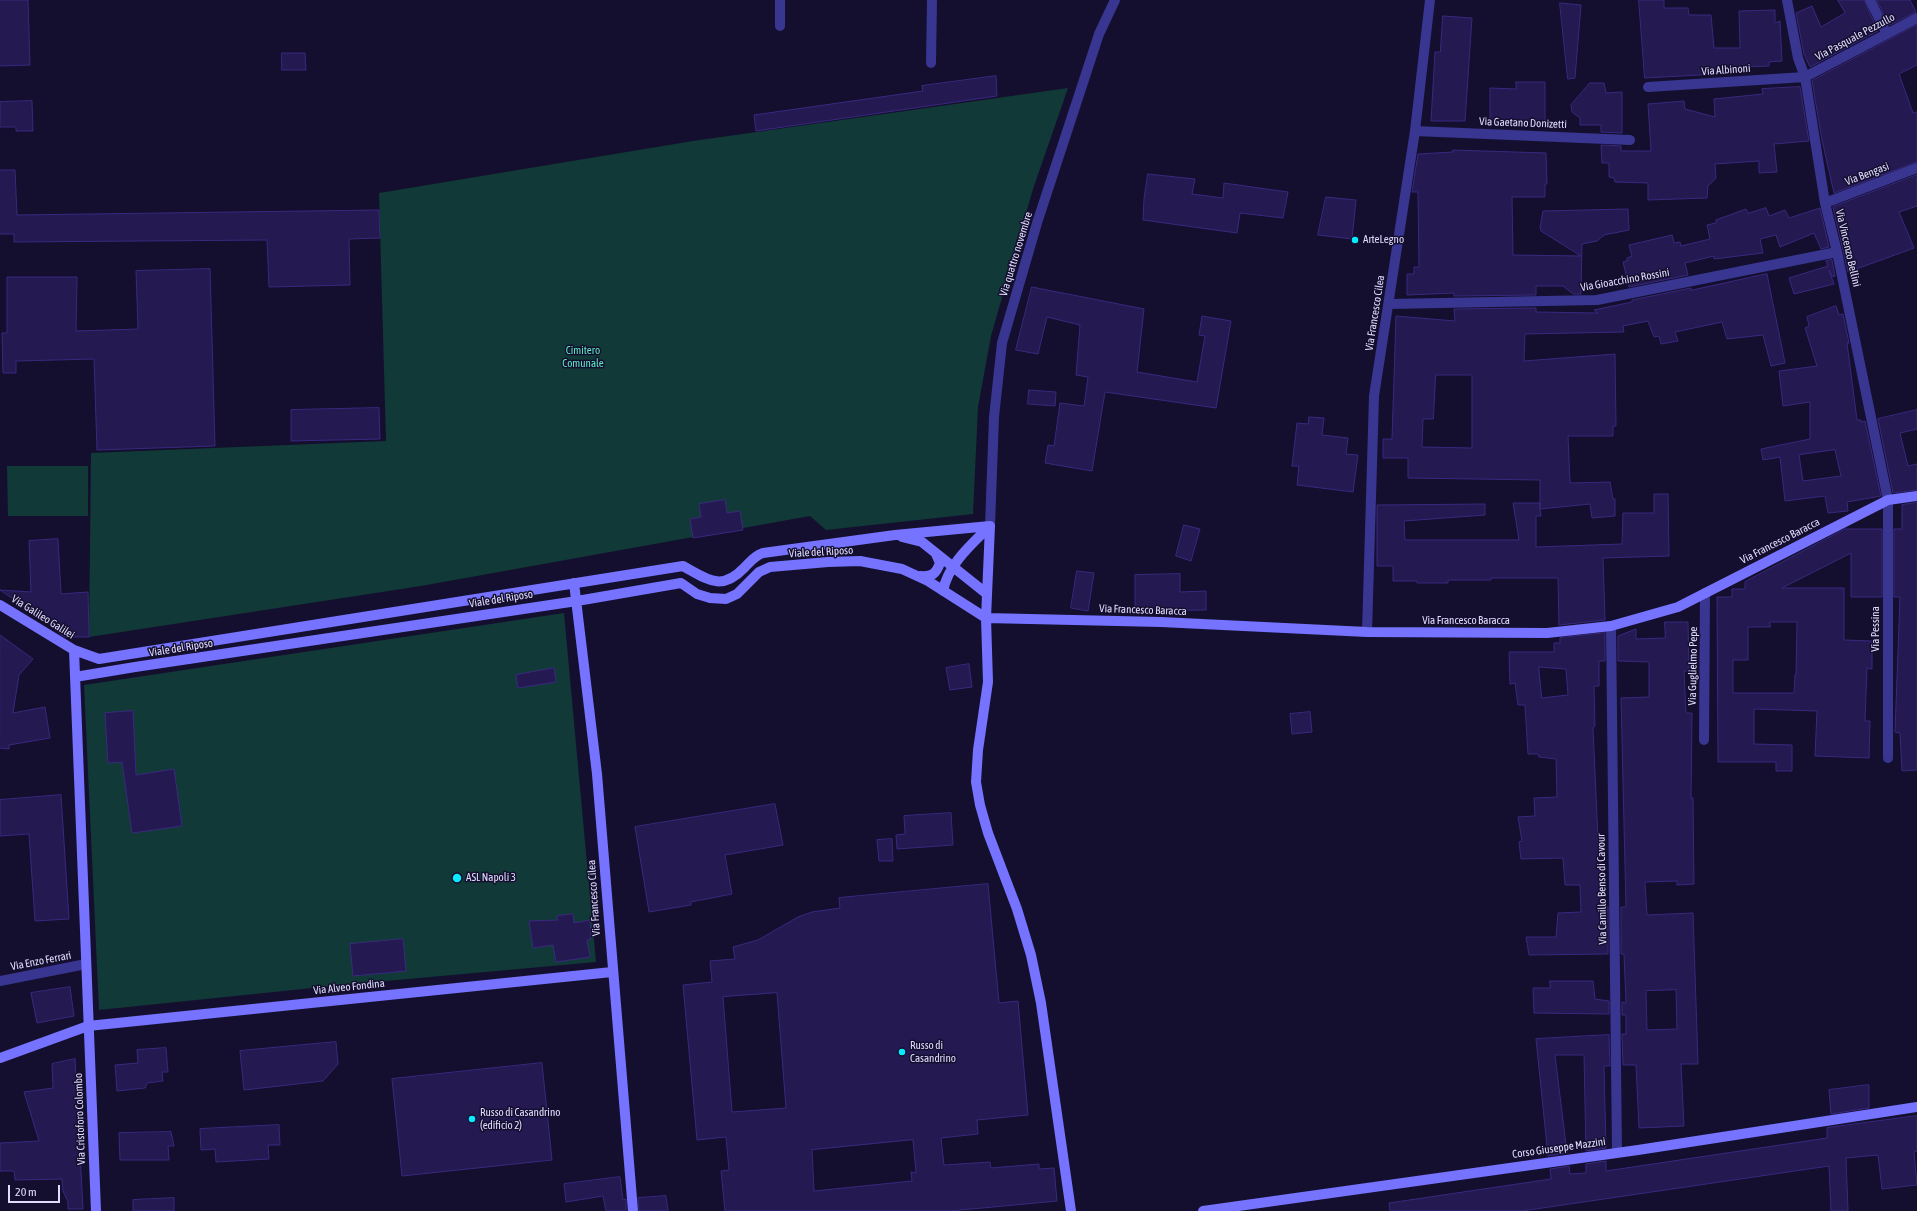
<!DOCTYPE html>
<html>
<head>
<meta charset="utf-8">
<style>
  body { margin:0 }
  #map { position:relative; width:1917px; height:1211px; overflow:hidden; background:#140f2e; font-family:"Asap Condensed",sans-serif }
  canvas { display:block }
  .scale { position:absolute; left:8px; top:1185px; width:52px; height:18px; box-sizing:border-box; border:2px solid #e0dcff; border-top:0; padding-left:5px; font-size:12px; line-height:14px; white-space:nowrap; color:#e0dcff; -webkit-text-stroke:3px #140f2e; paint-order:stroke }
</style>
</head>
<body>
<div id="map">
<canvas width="1917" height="1211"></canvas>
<div class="scale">20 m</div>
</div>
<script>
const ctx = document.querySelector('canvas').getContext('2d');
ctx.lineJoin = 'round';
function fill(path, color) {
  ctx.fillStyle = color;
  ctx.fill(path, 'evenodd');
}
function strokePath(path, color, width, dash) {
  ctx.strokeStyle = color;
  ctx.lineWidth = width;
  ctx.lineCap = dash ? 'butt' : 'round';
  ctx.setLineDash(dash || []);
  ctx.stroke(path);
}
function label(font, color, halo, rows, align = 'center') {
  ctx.font = font + ' "Asap Condensed",sans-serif';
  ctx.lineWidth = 3;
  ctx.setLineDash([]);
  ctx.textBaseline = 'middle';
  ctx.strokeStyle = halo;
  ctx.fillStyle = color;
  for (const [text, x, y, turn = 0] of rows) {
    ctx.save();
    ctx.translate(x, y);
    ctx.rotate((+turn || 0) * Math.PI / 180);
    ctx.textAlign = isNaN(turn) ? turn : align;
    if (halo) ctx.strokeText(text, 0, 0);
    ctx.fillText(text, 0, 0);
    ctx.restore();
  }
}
fill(new Path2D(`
  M1068,88l-35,101 -42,147 -13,71 -5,107 -147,16 -16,-14 -389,70 -332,51 2,-184 295,-12 -7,-248 314,-52z
  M7,466h81v50h-80z
  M564,613l32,349 -254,23 -243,25 -15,-325z`), '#113937');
const building = new Path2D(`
  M0,0h28l2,65 -30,1z
  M1639,0h25v8h24l1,7h22l3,33h26l-1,-37 36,-1v13l5,-2 2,40 -13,1v4l-51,2v6l-73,4z
  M1838,0h26l14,31 -68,36 -6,-13 -8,-41 16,-7 9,21 24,-14z
  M1877,0h33l6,12 -26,13z
  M1560,3l21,2 -6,73 -7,1z
  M1443,16l29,2 -7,103h-34l4,-69h5z
  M1917,25v40l-18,9 14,39 4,-1v50l-83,31 -12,-53 -10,-59z
  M282,53h23l1,17h-24z
  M996,76l1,20 -241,35 -2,-16 169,-24 -1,-5z
  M1516,82h29v40h-55v-34l26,1z
  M1590,83h14l2,10 16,-1v41l-21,-1v-7h-21v-7l-8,-6 -1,-7z
  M1800,87l9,54 -35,3 3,28 -18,1v-12l-44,3 1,14 -8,8 -1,12 -59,2v-17l-33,-1 -1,-4 -5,-1v-14h-7l-1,-18 20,1v5h30l-3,-47 36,-3 1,8 30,8 -1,-18 49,-5 -1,-5z
  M32,101l1,30h-17v-4h-16v-25z
  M1453,150l93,3 1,31h-2v13h-33l1,58 68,1 -40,-25 -1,-4 3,-16 85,-2 1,21 -25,5 -7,6 -15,3 -1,50h-8l-10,-8h-27v9l-82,1v-3l-47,2v-21h7v-7h5l-1,-75h-6l6,-38 35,-2z
  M0,170h15l2,45 362,-5 1,28 -31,1 1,46 -81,2 -2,-47 -253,2v-8h-14z
  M1148,174l47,5 -3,15 31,4 1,-15 64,9 -5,26 -43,-5 -3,20 -94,-13 1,-21z
  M1917,175v31l-18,6 15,36 -66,24 -15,-65z
  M1326,197l30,3 -4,39 -34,-4z
  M1766,208l3,8 16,-6 4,8 31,-10 9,39 -8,2 -7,-16 -34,14 -4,-12 -16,4 3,14 -49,6v-3l-29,7 3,12 -59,12 -6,-25 4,-1v-3l5,-2 -3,-11 43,-10 2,8 6,-1 1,4 29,-7 -3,-14 9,-2v-3l30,-11 2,4z
  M1832,260l3,16 -2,1 -4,-7 5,14 -40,10 -5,-16 39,-12 -2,-5z
  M210,269l5,177 -118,4 -3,-91 -78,2v12h-13l-1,-40h5v-56h70l-1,54 62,-2 -2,-58z
  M1767,274l18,89 -14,3 -8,-31 -36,4 -5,-17 -47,10 3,9 -17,3 -2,-8 -5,1 -6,-16 -25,5 1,6 -99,2 -1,27 91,-7 1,72h-3v10h-45l2,47 40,-1 3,17h2v17l-23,2 -2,-14 -50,5 1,7h-5v31l86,-3 1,-31h31v-19h14l1,62 -66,2 2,62 -46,5 -1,-47h-67v2h-43v3h-31v-2h-24v-15h-16v-61l108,-1v11l-81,6 1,19h114l-6,-37h27v6v-29l-132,-2v-20h-25v-19h9l4,-123 59,5 -1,-12 82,-1v4l62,1 -4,-3 38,-8v-2l59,-12v2zM1436,375h36v73l-50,-1 1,-28h10z
  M1032,287l112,22 -7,63 60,10 8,-46 -6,-1 3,-19 29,5 -15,87 -111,-16 -13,79 -47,-8 3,-18 6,1 6,-43 24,3 4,-29 -12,-2 4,-50 -33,-8 -9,37 -22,-4z
  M1836,306l3,9 4,-1 6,29h-2l10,77h4v2l4,-1 16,75 -34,6 1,9 -20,2 -3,-17 -40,5 -5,-44 -17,3 -2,-11 49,-10v-37l-27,4 -4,-35 38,-5 -12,-38 4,-2 -2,-9zM1835,450l6,26 -38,5 -4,-26z
  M1029,390l27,2 -1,14 -27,-2z
  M379,408l1,31 -89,2v-31z
  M1917,410v19l-17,4 8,33 9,-2v26l-24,3 -15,-74z
  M1309,417l15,1 -2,17 26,3 -2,16 12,1 -5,37 -56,-7 2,-19h-7l5,-43 11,1z
  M725,500l2,13 13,-2 3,19 -50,8 -3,-19 11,-2 -2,-13z
  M1917,503v267l-15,1 -2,-38 -5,-1 5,-135h-6v-68h8v-24z
  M1184,525l16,4 -9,32 -15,-5z
  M1845,529h37v68h-31v-44l-69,35h62v52l28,1v28l-5,-1 -2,53h5l-1,37 -54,-2 2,-45 -63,-2v35l38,1v26h-16v-9h-58l-1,-165h15v-8h13v-7zM1770,622h27l-1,53h-1l-1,18h-61v-33h15v-33h22z
  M58,539l3,55 27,-2 1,45h-24l-6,-4 -1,-3 -58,-40 31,2 -2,-51z
  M1077,571l17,2 -6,38 -17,-3z
  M1180,574v18l26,-1v19l-71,1v-36z
  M1665,622h23l1,49h-5l2,42h6l-1,85h2l1,86 -17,1v-4l-32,1 2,33 46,-2 5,151h-17l3,62 -45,2 -3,-63h-13l-1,-31h4v-19h-4v-13l4,1 -2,-49h-3v-47h5l-5,-209 28,-1v-35l-31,-1v-25l18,-7v10l29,-1zM1676,990l1,39 -30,1 -1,-39z
  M1605,633v28h-6v25h-5l1,40 -2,2 8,179h7v47l-79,1 -3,-18h30l2,-24 23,-1 -1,-27h-15l-2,-27 -42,1 -2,-17 3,-1 -4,-24 17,-1 -1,-18 23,-1 -1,-38 -17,-2 -1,-3h-10l-3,-49h-7l-3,-22 -5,1 -1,-32h45v-9h6v-5zM1539,667l27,2 2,26 -26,3z
  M0,635l33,24 -14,16 -6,38 32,-6 5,31 -41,7v4l-9,-1z
  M969,664l3,23 -22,3 -4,-22z
  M554,668l2,14 -38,6 -2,-13z
  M133,711l3,64 38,-6 8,57 -50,7 -10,-71 -14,1 -3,-50z
  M1310,712l2,20 -20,2 -2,-20z
  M61,795l8,124 -34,2 -6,-87 -29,2v-36z
  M775,804l8,41 -58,10 7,39 -41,8v3l-42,7 -14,-85z
  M951,813l2,32 -56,4 -1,-14 9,-1 -1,-18z
  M892,839l1,22h-14l-2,-21z
  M988,884l11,119 19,-2 10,114 -51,5 1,14 -37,4 3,27 46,-3 1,6 48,-4v5l15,-1 3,33 -107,10h-225l-4,-40 8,-1 -3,-33 -29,3 -14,-155 29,-3 -2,-21 25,-2 -2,-12 25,-7 40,-23 14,-5 28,-4 -1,-10zM777,993l9,115 -54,4 -9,-115zM913,1140l3,33 -5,-1 1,9 -98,10 -2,-41z
  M573,914l1,9 16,-3 1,19 -4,1 3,17 -34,5 -3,-17 -20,3 -4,-27 29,-1 -1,-4z
  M403,939l3,32 -53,5 -3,-32z
  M1550,981h43l2,18 14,2v13l-75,-1 -1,-25h17z
  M70,987l4,29 -37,7 -6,-30z
  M1609,1035l1,31h-6l2,82 -20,3 -2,-96h-29l12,98 -19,3 -12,-117z
  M336,1042l2,22 -15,17 -79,9 -4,-39z
  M166,1048l2,24h-6l1,9 -16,2 -2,5 -28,3 -2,-26 23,-2 -1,-13z
  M75,1059l8,150h-15v-7l-5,-11 -1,-12 -47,1 -1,-9h-14v-28l39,-2 -15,-49 29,-4 -1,-24z
  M542,1063l10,97 -150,16 -10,-97z
  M1869,1085v23l-38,6 -2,-24z
  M1917,1116v35l-3,1 3,33 -35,4 -4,-34 -32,3 2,53h-17l-2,-45 -307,45h-132l-1,-8 162,-24 -1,-10 19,-3 1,8 16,-1v-9l20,-3v10l221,-33v-10z
  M279,1125l1,20h-12l1,14 -53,3 -1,-13 -14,1 -1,-21z
  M171,1132l3,14h-6l1,14h-49l-1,-27z
  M620,1177l3,23 3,-1v12h-20l-3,-15 -37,6 -2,-18z
  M666,1196l2,15h-29l-1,-13z
  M174,1198v13h-41v-11z`);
fill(building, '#241951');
strokePath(building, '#39297f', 1);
strokePath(new Path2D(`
  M780,0v26
  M1787,0l11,58 7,19 20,126 12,49 51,248v258
  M1870,0l17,34
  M931,63l1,-63
  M1648,87l157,-10 112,-59
  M1415,131l215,9
  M1825,203l92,-35
  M1389,304l208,-4 240,-48
  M990,526l4,-109 8,-74 35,-120 62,-189 16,-34
  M1611,626l6,526
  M1367,632l7,-236 41,-265 15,-131
  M1704,740l1,-147
  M0,981l86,-17`), '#383691', 10);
strokePath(new Path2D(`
  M990,526l-4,92 2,64 -10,68 -2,32 4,23 8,28 29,76 14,46 10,48 30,208
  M902,537l20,5 65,52
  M920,576c12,1 16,-2 20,-13l-4,-9
  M574,583l23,191 36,437
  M943,591c5,-27 29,-47 47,-65
  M0,605l74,45 25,9 584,-93c24,13 38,26 61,2 6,-6 10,-12 19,-15l132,-18 95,-9
  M74,650l22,561
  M75,677l60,-10 442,-66 104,-18 16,11 13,4 16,1 11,-5 22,-22 11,-5 58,-5 32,-1 42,8 26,12 58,37 175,4 206,10 180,1 64,-7 67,-19 210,-107 29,-4
  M0,1058l88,-32 524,-54
  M1203,1211l435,-61 279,-43`), '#7573ff', 10);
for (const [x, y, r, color] of [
  [1355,240,4,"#08eaff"],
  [457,878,5,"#08eaff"],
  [902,1052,4,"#08eaff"],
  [472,1119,4,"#08eaff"]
]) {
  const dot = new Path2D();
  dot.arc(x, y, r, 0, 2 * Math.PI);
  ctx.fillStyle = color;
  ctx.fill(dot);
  strokePath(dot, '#140f2e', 1.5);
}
label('11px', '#e0dcff', '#140f2e', [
  ["Via Pasquale Pezzullo",1855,37,-28],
  ["Via Albinoni",1726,70,-4],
  ["Via Gaetano Donizetti",1523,123,2],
  ["Via Bengasi",1867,174,-21],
  ["Via Vincenzo Bellini",1848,248,77],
  ["Via quattro novembre",1016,254,-73],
  ["Via Gioacchino Rossini",1625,280,-10],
  ["Via Francesco Cilea",1375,313,-81],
  ["Via Francesco Baracca",1780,541,-27],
  ["Viale del Riposo",821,552,-3],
  ["Viale del Riposo",501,599,-9],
  ["Via Francesco Baracca",1143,610,2],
  ["Via Galileo Galilei",43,617,32],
  ["Via Francesco Baracca",1466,621],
  ["Via Pessina",1876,629,-90],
  ["Viale del Riposo",181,648,-9],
  ["Via Guglielmo Pepe",1693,666,-89],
  ["Via Camillo Benso di Cavour",1602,889,-91],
  ["Via Francesco Cilea",594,898,-94],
  ["Via Enzo Ferrari",41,961,-11],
  ["Via Alveo Fondina",349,987,-6],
  ["Via Cristoforo Colombo",80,1119,-92],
  ["Corso Giuseppe Mazzini",1559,1148,-8]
]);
label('11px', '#e0dcff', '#140f2e', [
  ["ArteLegno",1363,240],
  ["ASL Napoli 3",466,878],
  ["Russo di",910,1046],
  ["Casandrino",910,1059],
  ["Russo di Casandrino",480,1113],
  ["(edificio 2)",480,1126]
], 'left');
label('11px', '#5cebc6', '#140f2e', [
  ["Cimitero",583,351],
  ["Comunale",583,364]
]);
</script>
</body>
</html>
